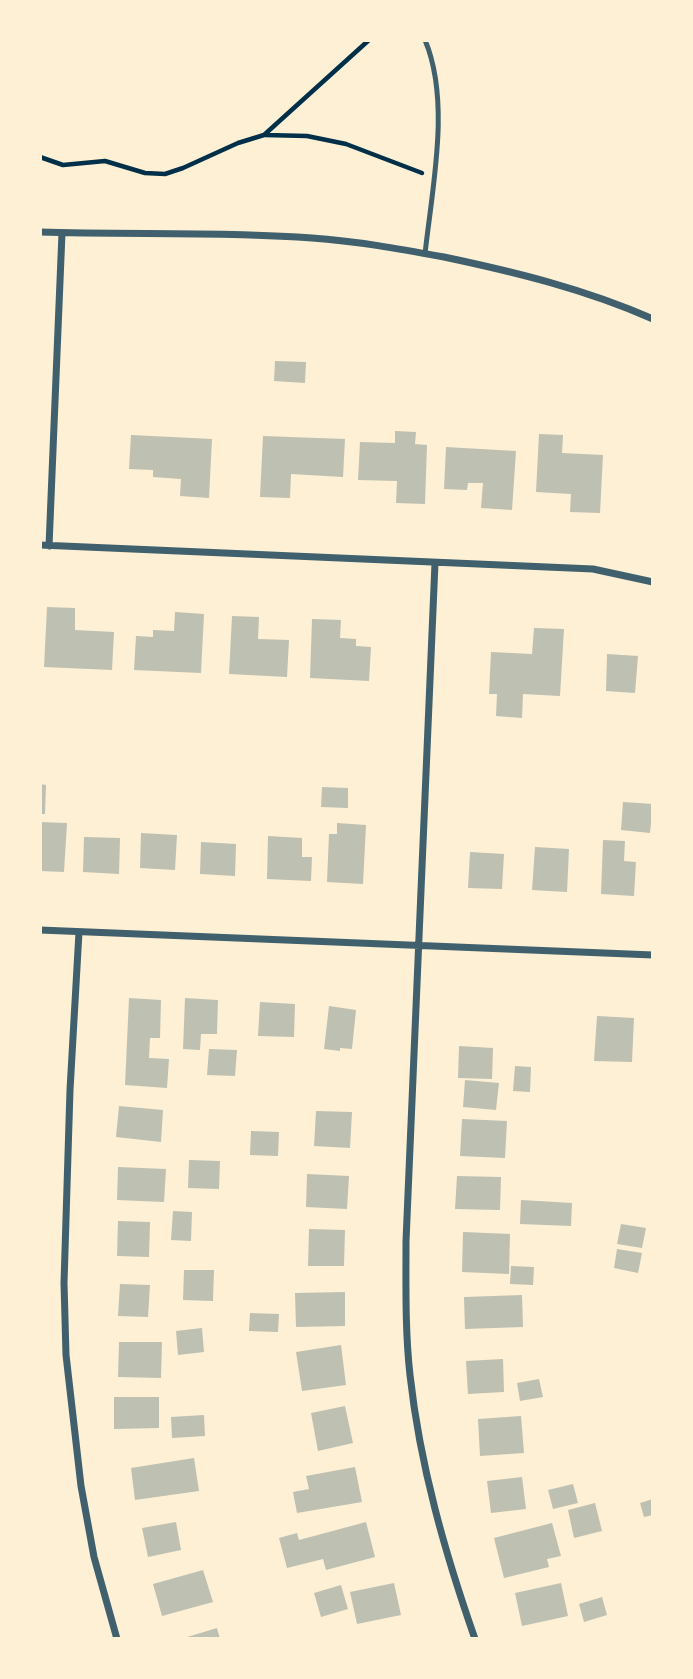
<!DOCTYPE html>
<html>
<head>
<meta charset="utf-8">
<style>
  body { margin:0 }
  #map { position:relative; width:693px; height:1679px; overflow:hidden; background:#fdf0d5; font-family:"Titillium Web",sans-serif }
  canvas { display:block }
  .frame { position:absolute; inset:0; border:42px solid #fdf0d5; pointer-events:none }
</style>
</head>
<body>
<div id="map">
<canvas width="693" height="1679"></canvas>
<div class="frame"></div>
</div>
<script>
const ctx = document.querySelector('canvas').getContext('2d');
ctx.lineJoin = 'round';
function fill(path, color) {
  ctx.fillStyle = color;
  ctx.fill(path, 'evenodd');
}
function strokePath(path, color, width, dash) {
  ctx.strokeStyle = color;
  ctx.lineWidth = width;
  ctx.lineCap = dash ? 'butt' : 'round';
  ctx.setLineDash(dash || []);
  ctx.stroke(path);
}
fill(new Path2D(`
  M275,361l31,1 -1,21 -31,-2z
  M395,431l21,1 -1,12 12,1 -2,59 -29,-1 1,-22 -39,-1 2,-38 35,1z
  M539,434l24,1 -1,18 41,2 -3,58 -30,-1 1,-18 -35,-2z
  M131,435l81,4 -3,59 -29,-2 1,-17 -28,-2v-7l-24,-1z
  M263,436l82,3 -2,38 -52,-3 -1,24 -30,-1z
  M446,447l70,4 -4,59 -31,-2 2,-25h-15l-1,7 -23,-1z
  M47,607l28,1v22l39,2 -2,38 -68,-3z
  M175,612l29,2 -3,59 -67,-3 2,-34 17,1v-7l21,1z
  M232,616l27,1 -1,22 31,1 -2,37 -58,-3z
  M312,619l29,1 -1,18 16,1v7l15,1 -2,34 -59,-3z
  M534,628l30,1 -4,67 -37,-2 -1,24 -26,-2 1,-22h-8l2,-42 41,2z
  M607,654l31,2 -3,37 -29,-2z
  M40,784l6,1 -1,29h-5z
  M322,787l26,1v20l-27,-1z
  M623,802l30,2 -3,29 -29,-3z
  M40,822l27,1 -3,49 -24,-1z
  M337,823l29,2 -3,59 -36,-2 2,-48h8z
  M141,833l36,2 -2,35 -35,-2z
  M268,836l34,2v19h10l-1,24 -44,-2z
  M84,837l36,1 -1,36 -36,-2z
  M603,840l22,1 -1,20 12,1 -2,34 -33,-2z
  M201,842l35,2 -1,32 -35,-2z
  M535,847l34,2 -2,43 -35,-2z
  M470,852l34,2 -2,35 -34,-1z
  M129,998l32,2 -1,38h-10l-1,20 20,1 -2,29 -42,-3z
  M185,998l33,2 -1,34h-16l-1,16 -17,-1z
  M260,1002l35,2 -1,33 -36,-1z
  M329,1006l27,4 -4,39 -12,-1v3l-16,-2z
  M597,1016l37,2 -2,44 -38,-1z
  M459,1046l34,2 -1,31 -34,-1z
  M209,1049l28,1 -2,26 -28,-1z
  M515,1066l16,1 -1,25 -17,-1z
  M465,1080l34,3 -3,27 -33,-3z
  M119,1106l44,4 -2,32 -45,-5z
  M316,1111l36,1 -2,36 -36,-2z
  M462,1119l45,2 -2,37 -45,-2z
  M251,1131l28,1 -1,24 -28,-1z
  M189,1160l31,1 -1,28 -31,-1z
  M118,1167l48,2 -2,33 -47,-2z
  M307,1174l42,2 -2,33 -41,-2z
  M457,1176l44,1 -1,33 -45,-1z
  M521,1200l51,3 -1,23 -51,-2z
  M173,1211l19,1 -1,29 -20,-1z
  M118,1221l32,1 -1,35 -32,-1z
  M621,1224l25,4 -4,20 -25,-4z
  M309,1229l36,1 -1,36h-36z
  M463,1232l47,2 -1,40 -47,-2z
  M617,1249l25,4 -4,20 -24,-5z
  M511,1266l23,1 -1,18 -23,-1z
  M184,1270h30l-1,31 -30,-1z
  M120,1284l30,1 -2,32 -30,-1z
  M345,1292v34l-49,1 -1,-34z
  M522,1295l1,32 -58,2 -1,-32z
  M250,1313l29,1 -1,18 -29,-1z
  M202,1328l2,24 -26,3 -2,-24z
  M119,1342h43l-1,36 -43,-1z
  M341,1345l5,40 -44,6 -6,-39z
  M503,1359l1,33 -36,2 -2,-33z
  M539,1379l4,18 -23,4 -3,-18z
  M114,1397h45v31l-45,1z
  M345,1406l8,37 -35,8 -7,-38z
  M204,1415l1,21 -33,2 -1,-21z
  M521,1416l3,37 -44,3 -2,-37z
  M194,1458l5,33 -64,9 -4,-32z
  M355,1467l7,35 -65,11 -4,-21 16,-3 -3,-13z
  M522,1477l4,32 -35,4 -4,-32z
  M573,1484l5,19 -25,6 -5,-19z
  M653,1499v16l-9,2 -4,-14z
  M595,1503l7,28 -28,7 -6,-28z
  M176,1522l5,28 -33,7 -6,-29z
  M366,1522l9,35 -49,13 -3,-11 -36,9 -8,-30 18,-5 2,7z
  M552,1523l9,33 -14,3 2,8 -45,11 -10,-40z
  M203,1570l10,32 -51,14 -9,-32z
  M394,1583l7,32 -44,9 -7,-32z
  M561,1583l7,33 -46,10 -7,-33z
  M341,1585l7,24 -27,8 -7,-24z
  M602,1597l5,18 -23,7 -5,-18z
  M217,1628l3,11h-36v-1z`), '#bec0b2');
strokePath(new Path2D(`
  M265,135l42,1 39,8 76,29
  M40,157l23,8 42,-4 40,12 20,1 18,-6 55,-25 26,-8 105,-95`), '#003049', 4.5);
strokePath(new Path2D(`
  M425,254c7,-66 26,-152 0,-214`), '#3f606c', 5);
strokePath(new Path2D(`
  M40,232c91,3 182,-1 272,6 44,3 88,11 132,19 71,15 141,32 209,62
  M40,545l553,24 60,13
  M49,546l13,-313
  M435,563l-29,678c0,45 -1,90 4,134 10,91 35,178 65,264
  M40,930l613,25
  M79,932l-9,158 -6,193 2,72 15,131 13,71 23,82`), '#3f606c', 7);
</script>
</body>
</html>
